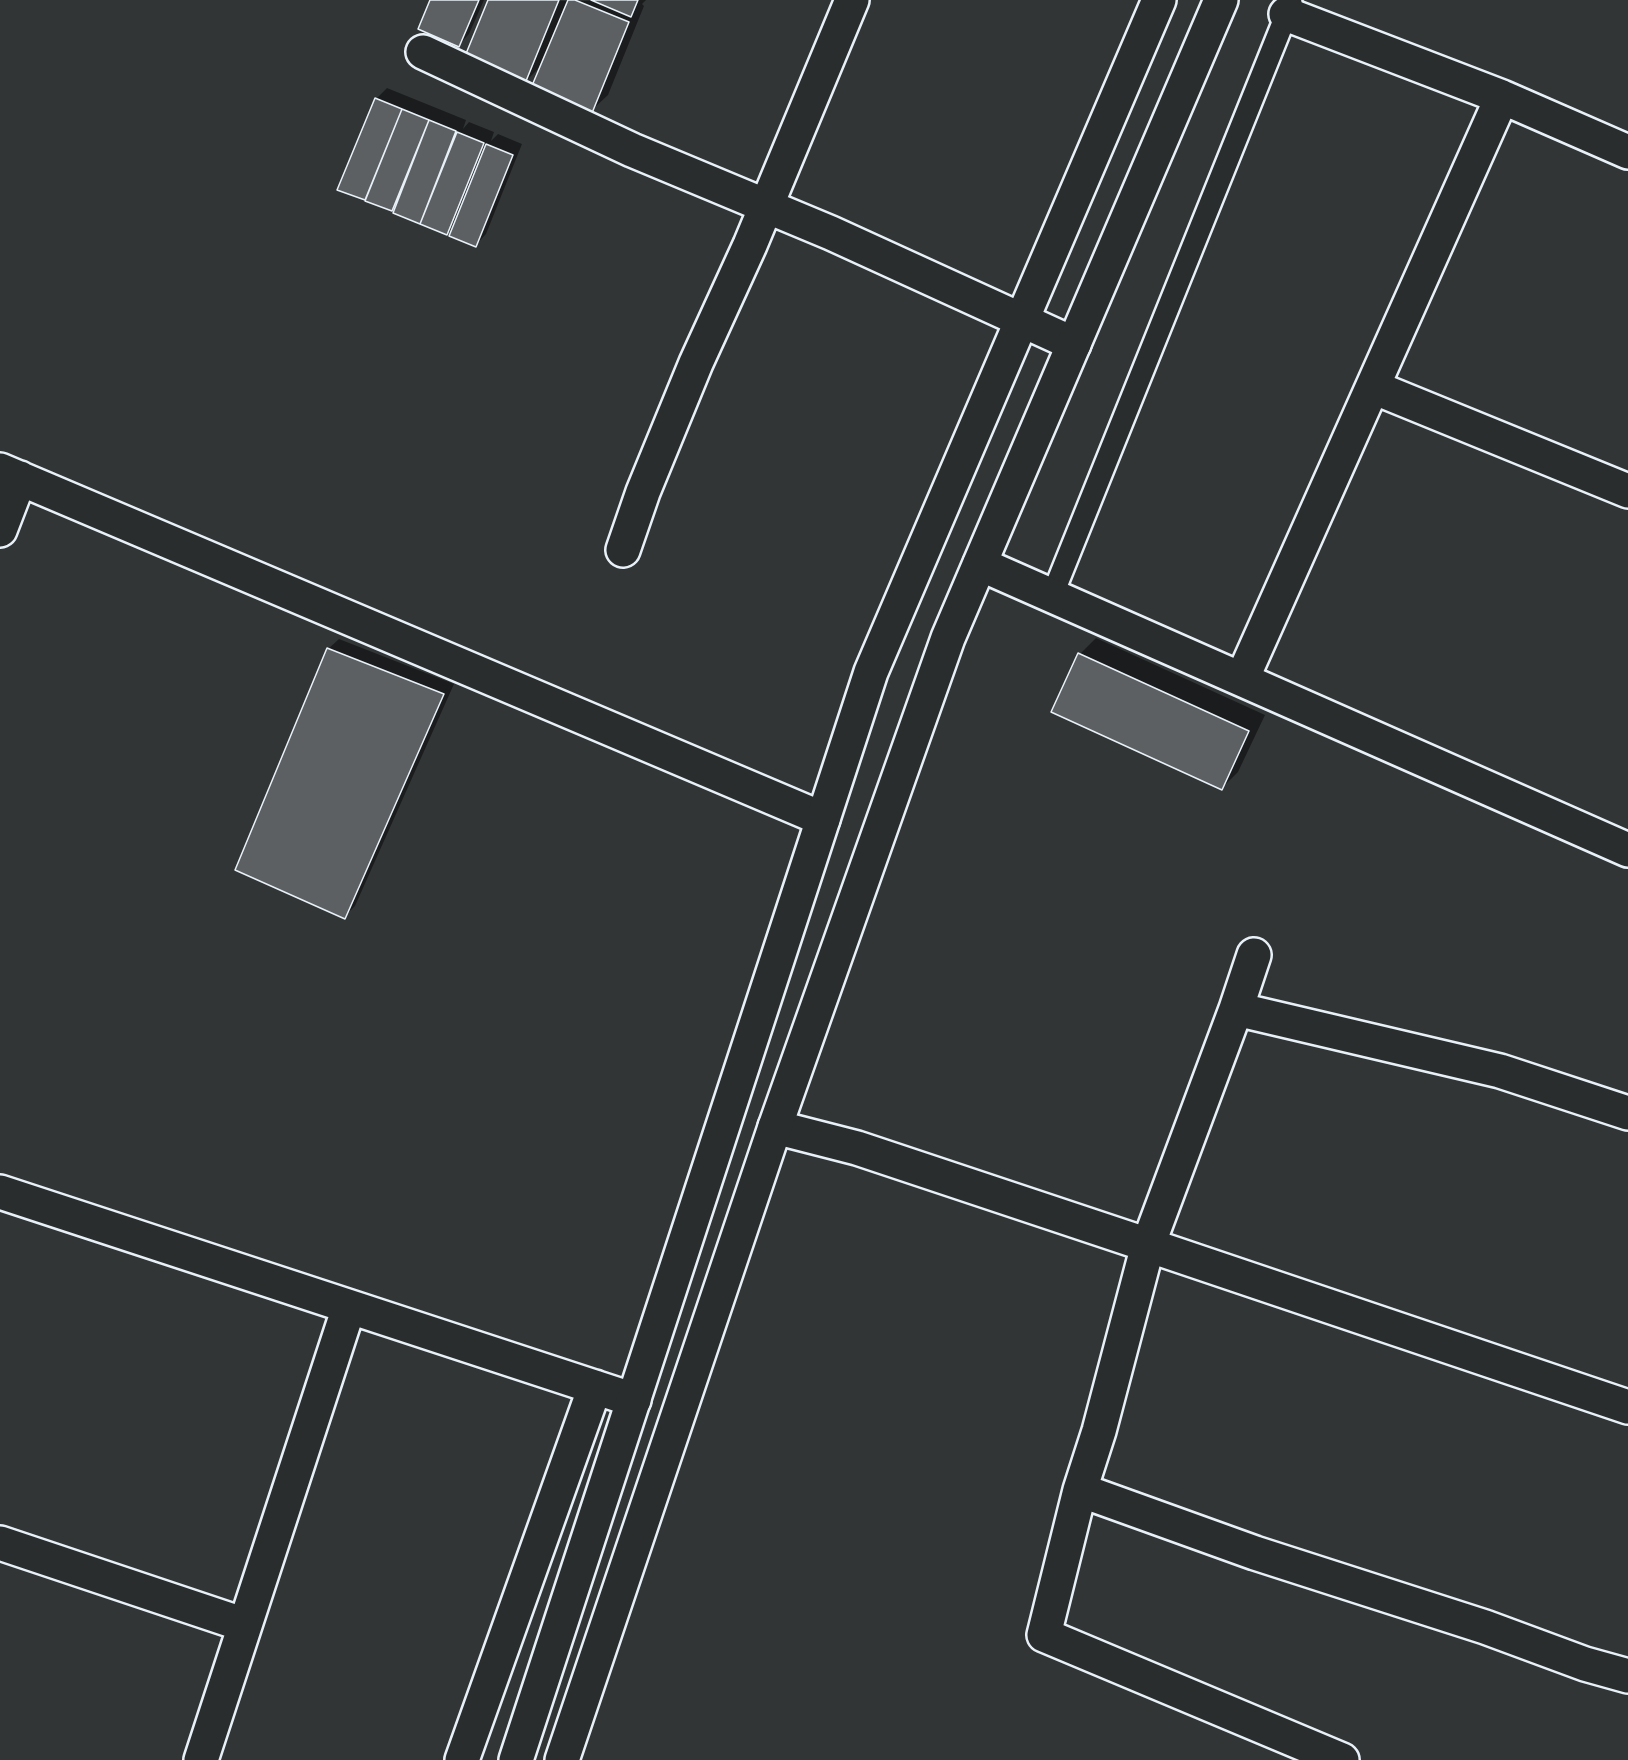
<!DOCTYPE html>
<html>
<head>
<meta charset="utf-8">
<style>
  body { margin:0 }
  canvas { display:block; background:#323536 }
</style>
</head>
<body>
<canvas width="1628" height="1760"></canvas>
<script>
const ctx = document.querySelector('canvas').getContext('2d');
ctx.lineJoin = 'round';
function fill(path, color) {
  ctx.fillStyle = color;
  ctx.fill(path, 'evenodd');
}
function strokePath(path, color, width, dash) {
  ctx.strokeStyle = color;
  ctx.lineWidth = width;
  ctx.lineCap = dash ? 'butt' : 'round';
  ctx.setLineDash(dash || []);
  ctx.stroke(path);
}
fill(new Path2D(`
  M432,0h52l-15,34 -10,11z
  M490,0l77,1 79,-1 -4,4 2,2 -36,89 -17,16 -49,-46 -19,19z
  M387,88l79,32 -3,9 6,-7 25,10 -3,9 7,-7 24,10 -36,90 -10,11 -21,-19 -8,8 -108,-45 37,-90z
  M1096,638l169,77 -27,57 -16,16 -169,-77 27,-57z
  M339,639l115,45 -99,222 -11,11 -16,-268z`), '#0007');
const building = new Path2D(`
  M430,0h49l-20,47 -41,-18z
  M488,0h71l-35,86 -61,-25z
  M568,0h7l54,22 -37,91 -61,-25z
  M591,0h47l-7,17z
  M375,98l27,11 -37,91 -28,-10z
  M402,109l27,11 -37,91 -27,-10z
  M429,120l27,11 -36,93 -27,-11z
  M457,132l27,11 -37,92 -27,-11z
  M486,144l27,11 -37,92 -27,-11z
  M327,648l117,46 -99,225 -110,-49z
  M1078,653l171,78 -27,59 -171,-78z`);
fill(building, '#5c6063');
strokePath(building, '#e8f1f8', 1.5);
const service = new Path2D(`
  M1052,596l239,-593`);
const minor = new Path2D(`
  M1286,14l216,83 126,55
  M423,52l209,98 199,83 243,111
  M1373,387l255,104
  M0,470l823,349
  M0,530l20,-52
  M623,550l20,-58 53,-129 54,-118 102,-245
  M980,564l648,286
  M1242,679l260,-582
  M1236,1009l18,-54
  M1628,1113l-128,-42 -264,-62 -88,236 480,162
  M775,1127l82,21 291,97 -49,186 -19,59 175,63 230,74 100,37 43,12
  M0,1192l634,208
  M1080,1490l-36,145 298,125
  M0,1543l245,82
  M201,1760l148,-453
  M462,1760l133,-373`);
const tertiary = new Path2D(`
  M516,1760l355,-1088 288,-672
  M562,1760l213,-633 173,-489 273,-638`);
strokePath(service, '#e8f1f8', 26);
strokePath(minor, '#e8f1f8', 38);
strokePath(tertiary, '#e8f1f8', 38);
strokePath(service, '#2a2d2e', 21);
strokePath(minor, '#2a2d2e', 33);
strokePath(tertiary, '#2a2d2e', 33);
</script>
</body>
</html>
